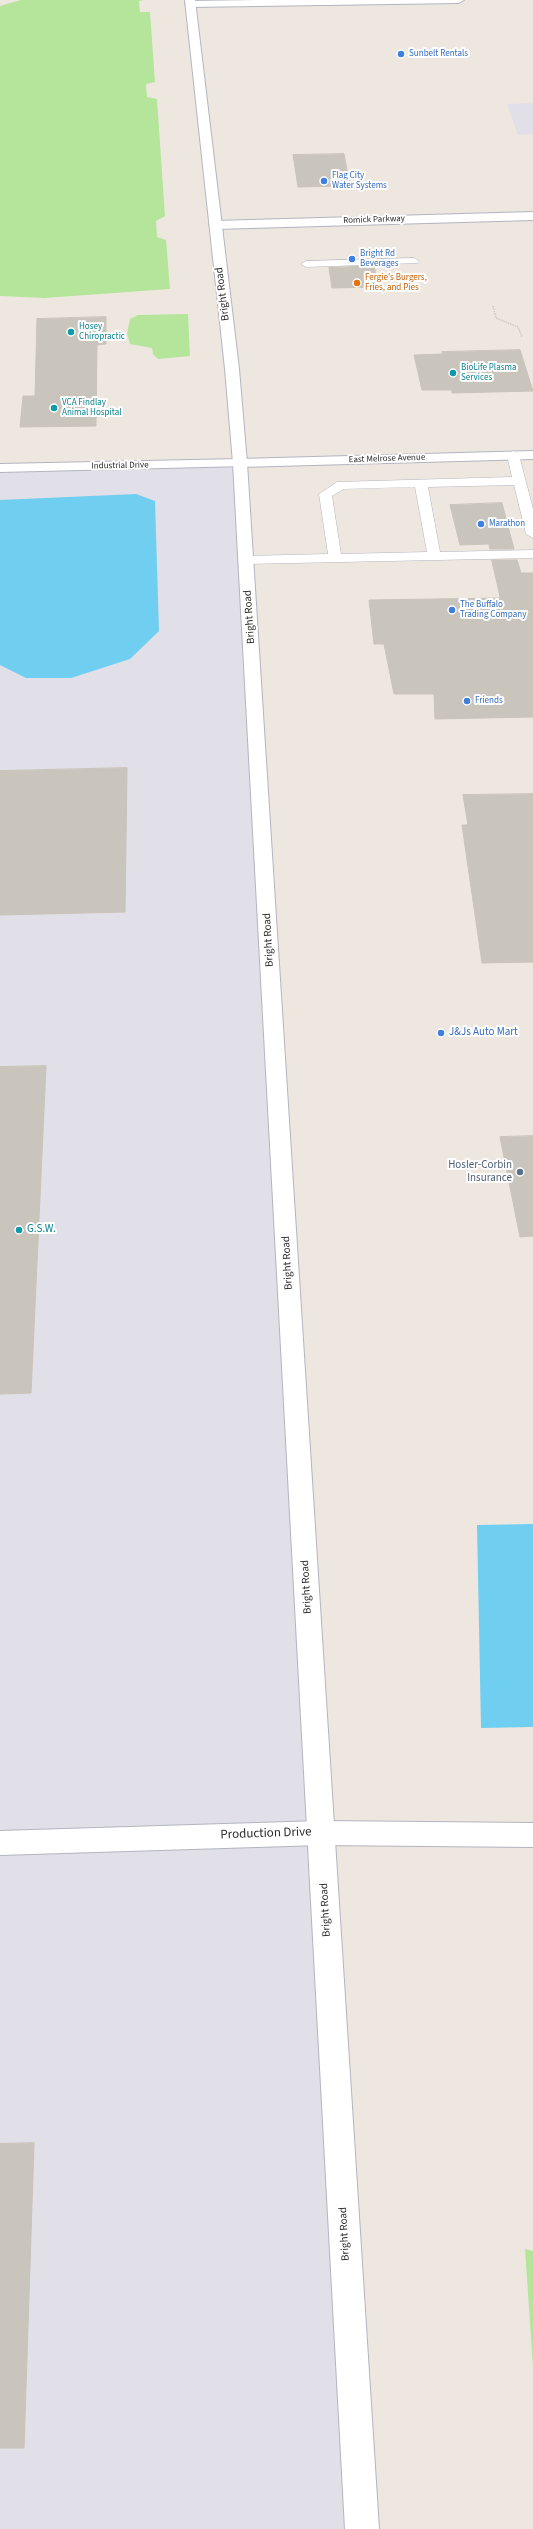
<!DOCTYPE html>
<html>
<head>
<meta charset="utf-8">
<style>
  body { margin:0 }
  canvas { display:block; background:#eee7df }
</style>
</head>
<body>
<canvas width="533" height="2529"></canvas>
<script>
const ctx = document.querySelector('canvas').getContext('2d');
ctx.lineJoin = 'round';
function fill(path, color) {
  ctx.fillStyle = color;
  ctx.fill(path, 'evenodd');
}
function strokePath(path, color, width, dash) {
  ctx.strokeStyle = color;
  ctx.lineWidth = width;
  ctx.lineCap = dash ? 'butt' : 'round';
  ctx.setLineDash(dash || []);
  ctx.stroke(path);
}
function label(font, color, halo, rows, align = 'center') {
  ctx.font = font + ' "Source Sans 3",sans-serif';
  ctx.lineWidth = 4;
  ctx.setLineDash([]);
  ctx.textBaseline = 'middle';
  ctx.strokeStyle = halo;
  ctx.fillStyle = color;
  for (const [text, x, y, turn = 0] of rows) {
    ctx.save();
    ctx.translate(x, y);
    ctx.rotate((+turn || 0) * Math.PI / 180);
    ctx.textAlign = isNaN(turn) ? turn : align;
    if (halo) ctx.strokeText(text, 0, 0);
    ctx.fillText(text, 0, 0);
    ctx.restore();
  }
}
fill(new Path2D(`
  M533,103v31l-15,1 -11,-31z
  M240,463l140,2066h-380v-2061z`), '#e1dfe7');
fill(new Path2D(`
  M21,0h123l-5,1 1,11h10l5,70 -9,2 1,13 10,2 8,117 -9,5 1,16 9,3 4,49 -126,9 -44,-2v-290z
  M188,314l2,42 -32,3 -5,-5 -1,-6 -22,-4 -3,-10 3,-15 8,-4z
  M525,2249l8,2v116z`), '#b4e59a');
fill(new Path2D(`
  M136,494l19,7 4,130 -29,28 -59,19h-45l-26,-13v-165z
  M533,1524v203l-52,1 -4,-203z`), '#70cff1');
const building = new Path2D(`
  M344,154l6,32 -52,1 -5,-32z
  M374,266l5,21 -47,1 -3,-20z
  M106,317v27l-9,1 -1,81 -76,1 3,-31h12l2,-77z
  M520,350l13,41 -81,2v-3h-30l-8,-35 29,-1 -1,-2z
  M502,503l12,46h-24l-1,-5 -29,1 -10,-40z
  M492,560h25l4,13h12v144l-98,2 -1,-25h-40l-10,-50h-10l-5,-44 131,-2z
  M127,768l-2,144 -125,3v-144z
  M533,794v168l-51,1 -20,-138h6l-5,-30z
  M46,1066l-15,327 -31,1v-327z
  M533,1136v100l-13,1 -20,-100z
  M34,2143l-10,305h-24v-304z`);
fill(building, '#c9c5bd');
strokePath(building, '#cac3b8', 1);
const service = new Path2D(`
  M414,258l5,3 -1,2 -112,4 -5,-3 5,-3z
  M513,451l6,4 14,54v29l-7,-4 -12,-49 -86,2 12,65 93,-2v8l-287,6 -7,-4 7,-4 82,-2 -9,-60 18,-12 175,-5 -5,-22zM415,487l12,65 -86,2 -9,-58 12,-7z`);
const minor = new Path2D(`
  M257,0h207l-5,3 -269,4 -5,-3 5,-3z
  M533,212v8l-318,9 -6,-4 6,-4z
  M533,451v8l-293,8 -7,-4 7,-4z`);
const tertiary = new Path2D(`
  M240,459l7,4 -2,3 -245,6v-8z
  M321,1821l212,2v24l-212,-2 -321,10v-24z`);
const secondary = new Path2D(`
  M185,0h10l44,369 8,94 132,2066h-34l-112,-2066 -8,-94z`);
strokePath(service, '#b2b5c0', 1);
strokePath(minor, '#b2b5c0', 2);
strokePath(tertiary, '#b2b5c0', 2);
strokePath(secondary, '#b2b5c0', 2);
strokePath(new Path2D(`
  M493,306l3,12 22,9 4,10`), '#c8c8c8', 1.5, [1.5, 1]);
fill(service, '#fff');
fill(minor, '#fff');
fill(tertiary, '#fff');
fill(secondary, '#fff');
for (const [x, y, r, color] of [
  [401,54,4,"#3f7fe0"],
  [324,181,4,"#3f7fe0"],
  [352,259,4,"#3f7fe0"],
  [357,283,4,"#e8710a"],
  [71,332,4,"#0f9aa8"],
  [453,373,4,"#0f9aa8"],
  [54,408,4,"#0f9aa8"],
  [481,524,4,"#3f7fe0"],
  [452,610,4,"#3f7fe0"],
  [467,701,4,"#3f7fe0"],
  [441,1033,4,"#3f7fe0"],
  [520,1172,4,"#5c6f8a"],
  [19,1230,4,"#0f9aa8"]
]) {
  const dot = new Path2D();
  dot.arc(x, y, r, 0, 2 * Math.PI);
  ctx.fillStyle = color;
  ctx.fill(dot);
  strokePath(dot, '#fff', 1.5);
}
label('9px', '#366cbe', '#fff', [
  ["Sunbelt Rentals",409,54],
  ["Flag City",332,176],
  ["Water Systems",332,186],
  ["Bright Rd",360,254],
  ["Beverages",360,264],
  ["Marathon",489,524],
  ["The Buffalo",460,605],
  ["Trading Company",460,615],
  ["Friends",475,701]
], 'left');
label('9px', '#2c2c2c', '#fff', [
  ["Romick Parkway",374,220,-2],
  ["East Melrose Avenue",387,459,-2],
  ["Industrial Drive",120,466,-1]
]);
label('9px', '#c56008', '#fff', [
  ["Fergie's Burgers,",365,278],
  ["Fries, and Pies",365,288]
], 'left');
label('9px', '#0d838f', '#fff', [
  ["Hosey",79,327],
  ["Chiropractic",79,337],
  ["BioLife Plasma",461,368],
  ["Services",461,378],
  ["VCA Findlay",62,403],
  ["Animal Hospital",62,413]
], 'left');
label('11px', '#2c2c2c', '#fff', [
  ["Bright Road",223,294,-97],
  ["Bright Road",250,617,-94],
  ["Bright Road",269,940,-93],
  ["Bright Road",288,1263,-93],
  ["Bright Road",307,1587,-93],
  ["Bright Road",326,1910,-93],
  ["Bright Road",345,2234,-93]
]);
label('11px', '#366cbe', '#fff', [
  ["J&Js Auto Mart",449,1033]
], 'left');
label('11px', '#4e5e75', '#fff', [
  ["Hosler-Corbin",512,1166],
  ["Insurance",512,1179]
], 'right');
label('11px', '#0d838f', '#fff', [
  ["G.S.W.",27,1230]
], 'left');
label('13px', '#2c2c2c', '#fff', [
  ["Production Drive",266,1834,-2]
]);
</script>
</body>
</html>
